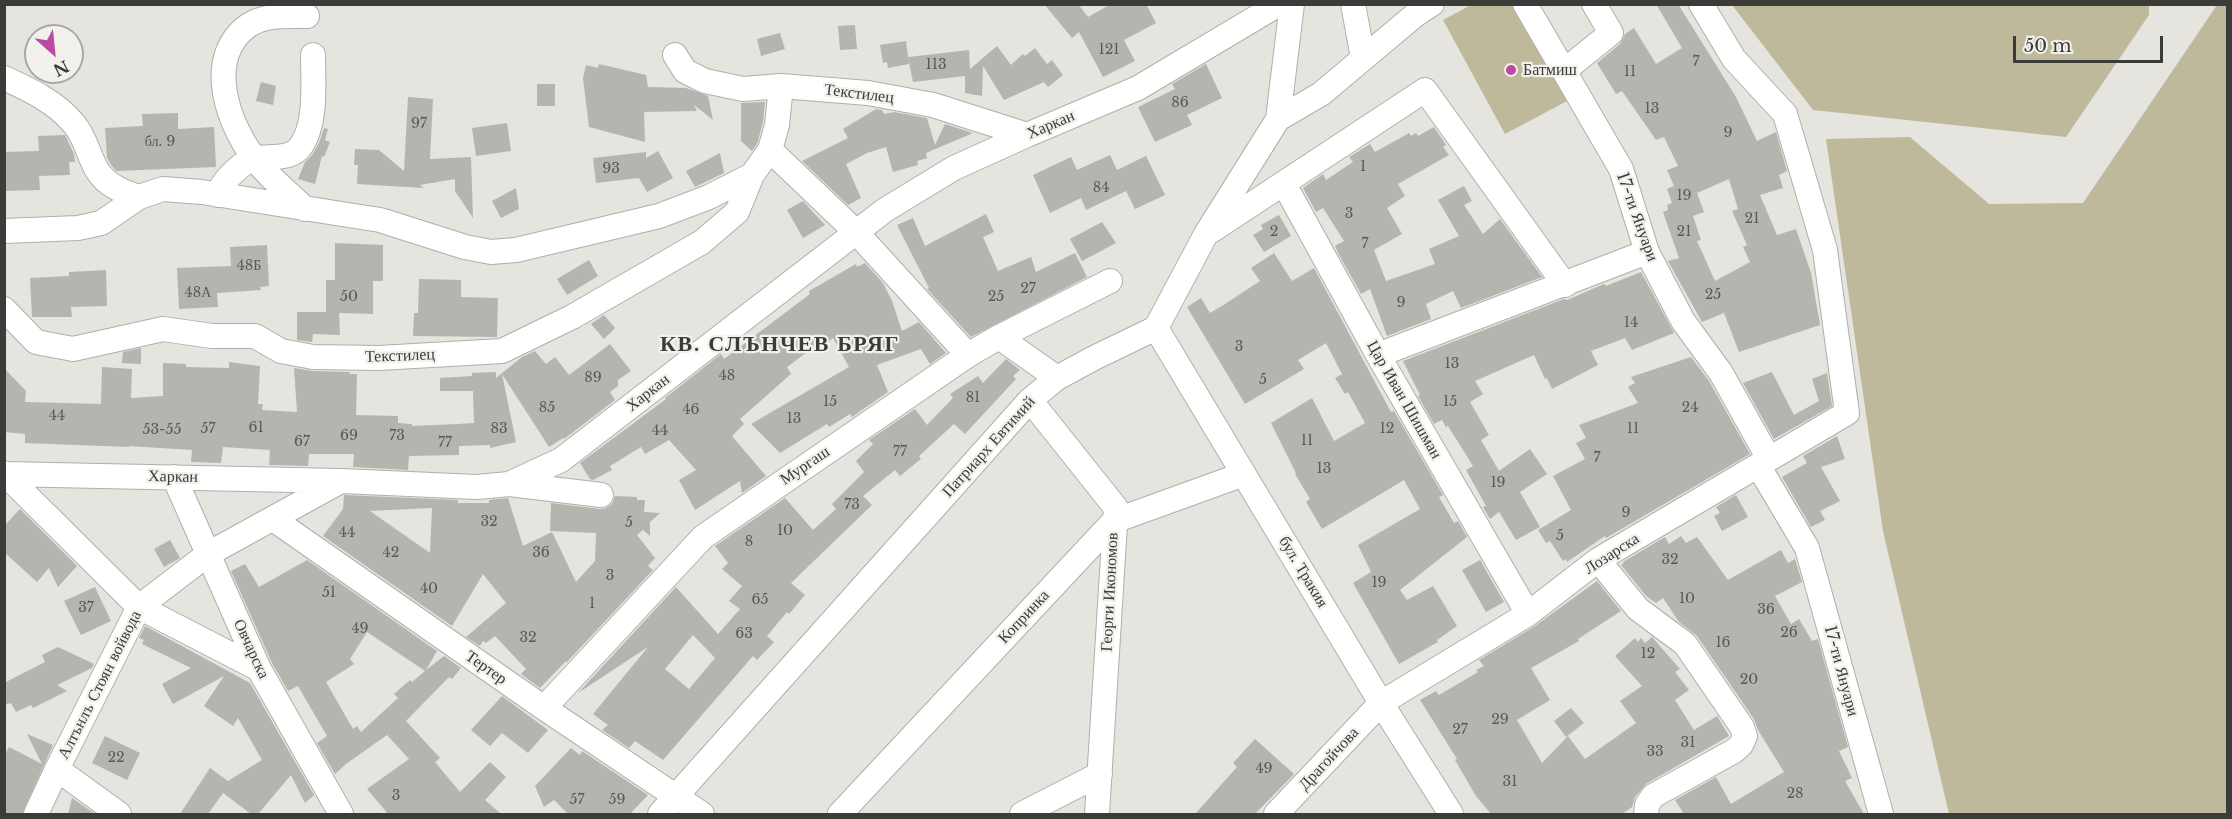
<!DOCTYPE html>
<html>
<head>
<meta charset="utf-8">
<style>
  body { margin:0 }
  #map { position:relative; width:2232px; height:819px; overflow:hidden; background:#e5e4de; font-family:"Libre Baskerville",serif }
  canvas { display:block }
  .frame { position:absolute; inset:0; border:6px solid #3b3b38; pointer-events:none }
  .north { position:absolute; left:24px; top:24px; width:60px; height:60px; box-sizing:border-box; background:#f2f1eb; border:2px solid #a9a8a3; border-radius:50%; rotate:153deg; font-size:16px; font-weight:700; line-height:24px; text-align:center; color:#3b3b38 }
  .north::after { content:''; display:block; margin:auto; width:21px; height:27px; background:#bb4aa6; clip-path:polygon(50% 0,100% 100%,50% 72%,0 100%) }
  .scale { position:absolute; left:2013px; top:36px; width:150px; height:27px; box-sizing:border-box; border:3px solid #3b3b38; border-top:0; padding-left:8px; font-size:18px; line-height:21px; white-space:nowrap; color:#3b3b38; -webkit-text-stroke:4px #f2f1eb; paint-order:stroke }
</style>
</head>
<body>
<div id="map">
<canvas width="2232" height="819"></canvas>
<div class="frame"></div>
<div class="north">N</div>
<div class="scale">50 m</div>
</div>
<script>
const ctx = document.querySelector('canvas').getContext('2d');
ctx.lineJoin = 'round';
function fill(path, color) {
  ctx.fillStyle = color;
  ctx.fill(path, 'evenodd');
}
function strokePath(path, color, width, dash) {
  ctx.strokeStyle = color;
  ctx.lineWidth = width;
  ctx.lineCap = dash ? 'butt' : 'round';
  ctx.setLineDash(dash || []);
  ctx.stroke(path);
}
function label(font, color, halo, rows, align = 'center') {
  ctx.font = font + ' "Libre Baskerville",serif';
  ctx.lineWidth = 4.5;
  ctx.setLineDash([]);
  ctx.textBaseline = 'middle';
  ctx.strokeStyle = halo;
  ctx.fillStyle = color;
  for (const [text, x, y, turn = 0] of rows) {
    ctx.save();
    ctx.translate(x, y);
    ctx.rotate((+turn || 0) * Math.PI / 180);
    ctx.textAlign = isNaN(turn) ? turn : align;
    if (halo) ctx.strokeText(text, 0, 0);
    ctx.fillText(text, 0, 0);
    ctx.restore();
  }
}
fill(new Path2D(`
  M1471,5h43l53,96 -62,33 -62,-114z
  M2149,5v10l-83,122 -253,-27 -81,-105z
  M2217,5h11l-1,809h-278l-66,-283 -57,-392 84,-2 79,67 94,-1z`), '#bfb99b');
fill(new Path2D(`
  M1044,4h34l10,13 23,-13h35l10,19 -32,17 11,21 -32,16 -24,-45 -7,6z
  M1656,4h22l58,93 21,44 19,-9 11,39 -8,4 4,13 -23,7 17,40 19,-6 15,44 9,52 -81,27 -15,-39 -22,9 -34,-61 11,-3 -16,-46 5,-2 -1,-5 5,-2 -5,-14 7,-3 -7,-16 11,-4 -14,-29 -8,3 -34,-49 -6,3 -19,-31 23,-19 5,-10 9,-6 22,36 26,-16zM1729,179l9,30 -6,2 15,34 -4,2 7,15 -35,19 -18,-40 4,-1 -8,-24 11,-4 -7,-19z
  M855,25l2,24 -17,1 -2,-24z
  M780,33l5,16 -24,7 -4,-17z
  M906,41l3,23 -21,4 -1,-6 -4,1 -3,-18z
  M997,46l14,19 12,-11 2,2 10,-8 12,16 5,-4 11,15 -15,12 -4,-5 -40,18 -21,-34 -1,30 -17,-3v-17l-52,6 -5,-25 61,-7 1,19z
  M599,64l47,11 2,12 38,1 22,8 5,24 -19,-15 3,6 -53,1 1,30 -56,-15 -6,-49 3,-13 12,3z
  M1206,64l16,34 -35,17 5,10 -37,17 -17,-35 37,-18 -3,-5z
  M261,82l15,4 -3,19 -17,-4z
  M537,84h18v22h-18z
  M408,97l25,2 -3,60 41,-2 2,61 -18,-27v-12l-35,6 4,3 -67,-4 1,-19h-4l1,-16 24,1 25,21z
  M765,102l-2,20 -6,22 -5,7 -11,-10v-38z
  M876,109l6,1 2,4 10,-2 33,6 8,27 10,-21 28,9 -47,20 1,5 -10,3 1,4 -25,7 -7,-25 -19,6 -21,11 15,34 -13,7 -46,-44 46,-23 -5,-9z
  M178,113v16l36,-2 2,40 -100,4 -4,-5 -5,-8 -2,-30 38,-2 -1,-12z
  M507,123l4,28 -35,5 -4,-28z
  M1434,127l12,18 -3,2 6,8 -51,29 7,12 -18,12 15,26 -28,16 12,31 49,-17 -6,-15 30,-13 -21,-36 26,-14 8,15 -8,4 19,29 17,-15 42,58 -81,31 -8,-17 -27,13 5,15 -44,17 -17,-47 -9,5 -23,-41 -3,-7 9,-5 -21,-33 -7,4 -13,-24 20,-14 3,6 27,-18 -4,-5 21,-13 5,8 34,-19 2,3 5,-3 2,3z
  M324,128l4,1 -3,11 5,2 -6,15 -2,-1 -7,28 -17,-5 7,-17 7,-7 7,-12z
  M65,135l9,19 1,8h-6l1,13 -31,1 1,14 -36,1v-39l35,-1 -1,-15z
  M658,151l15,27 -26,14 -8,-14 -43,5 -3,-25 53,-6v6z
  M720,153l4,20 -29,14 -9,-16z
  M1110,155l7,15 29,-14 19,39 -30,14 -9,-18 -40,19 -5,-12 -31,15 -17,-38 38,-18 6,13z
  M516,188l3,21 -18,9 -9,-17z
  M803,201l22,24 -22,13 -16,-28z
  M986,214l8,18 -11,5 15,34 33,-14 5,15 39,-19 12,24 -116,60 -44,-48 2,-1 -32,-63 16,-7 12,28z
  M1279,215l12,21 -27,16 -11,-17 10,-6 -2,-4z
  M1102,222l14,21 -34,18 -12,-22z
  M335,243l48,2v36h-10v33l-34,-1 1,22 -27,-1 -1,8 -15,-2v-28h29v-32h9z
  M267,245l2,41 -9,1 1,3 -44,3 1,14 -39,2 -2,-41 54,-2 -1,-19z
  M1274,253l18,28 22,-13 77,144 3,-1 49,84 -4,2 15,26 4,-2 9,16 -67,53 7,10 26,-14 24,40 -20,14 1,2 -39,22 -46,-81 18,-11 -13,-27 62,-36 -16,-29 -82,49 -16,-27 4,-3 -15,-25 1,-1 -25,-50 41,-25 22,43 31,-18 -17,-31 -3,2 -10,-16 7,-4 -16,-31 -28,17 6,9 -59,35 -58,-97 14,-9 9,15 15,-9 35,-23 -9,-13z
  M589,260l9,16 -31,19 -10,-16z
  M865,263l18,20 9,18 10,30 17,-9 27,31 -16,11 -9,-15 -44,16 11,27 -36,25 -2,-3 -21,13 -2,-3 -47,29 -29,-29 98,-57 -16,-29 -5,4 -3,-3 -38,28 4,7 -51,45 4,5 -12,12 34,40 -24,17 -2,-12 -45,29 -16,-30 17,-10 -27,-30 -24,14 -4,-7 -31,19 2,4 -19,10 -3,-1 -10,-16 86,-64 -1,-1 56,-44 3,5 86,-65 -1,-3 47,-27 1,3z
  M106,270l1,36 -36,1 1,10h-40l-2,-39 39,-2v-4z
  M1641,272l33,61 -42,17 -7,-12 -34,13 7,14 -46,24 -5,-11 -2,1 -11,-24 -59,26 8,13 -13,8 19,33 -8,5 18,31 31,-22 17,25 -27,18 20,35 -24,13 -17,-28 -9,7 -7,-12 3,-1 -20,-36 7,-4 -25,-40 -2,1 -4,-7 -8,4 -16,-28 2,-1 -17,-34 161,-62 3,1 37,-16 2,2z
  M419,279l42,1v17l37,1 -1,39 -84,-1 1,-23h4z
  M604,315l11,13 -11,11 -13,-15z
  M610,344l21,27 -13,9v6l-8,6 5,8 -51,39 -1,-1 -14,9 -47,-73 14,68 -26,6v-3l-31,1v9l-50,1 -1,14 -55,-3 1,-13h-45l-1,12 -39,-1 1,-15 -47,-3 -2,16 -30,-1 1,-12 -63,-4v1l-104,-4v-9l-21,-2v-64l22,23 -1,11 76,2 1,-37 30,2 -1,29 32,-2v-33l23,1v3l43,1v-6l31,4 -2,38h5l-1,6 35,2 -3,-44 19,3 37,1 -1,2h8l-1,41 42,1v7l14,1v2l46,-2 16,-1 -1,-32h-33v-13l32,-2v-3l24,-1v6l26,-21 13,-6 11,13 9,-7 14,18z
  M141,348v16l-19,-1 1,-11z
  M1691,357l18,24 41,73 -144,84 -1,-2 -38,26 -1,-3 -3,2 -13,-20 -4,2 -8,-13 33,-20 -18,-34 32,-17 -9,-16 10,-5 -7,-13 59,-22 -10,-16 7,-4 -4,-6z
  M1006,359l14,11 -7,6 3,3 -51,55 -11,-10 -35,32 2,3 -21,17 -5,-6 -32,26 9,9 -81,78 14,12 -16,19 -2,-2 -20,24 7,6 -17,18 -4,-4 -90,104 -28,-19 -6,7 -27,-18 6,-5 -15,-11 55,-67 -70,46 98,-106 42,47 22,-25 -11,-8 13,-15 -20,-17 6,-6 -13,-17 70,-48 28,32 23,-21 -4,-5 32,-32 -8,-11 17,-17 -4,-4 46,-31 12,16 26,-27 -3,-4 28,-18 5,7zM693,635l22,23 -26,31 -24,-20z
  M1772,372l22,43 25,-14 -7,-22 15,-6 5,33 -58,33 -31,-56z
  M1837,436l8,23 -24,8 19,34 -20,10 5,9 -14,7 -29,-50 25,-14 -4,-7z
  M344,495l114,5v3h31v-3l19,-2 15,48 29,-14 24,50 19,-21 1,-28 -46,-2 1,-28 49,6 6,-1 6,-4 3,-8 22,1v3h8l-1,12 16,1 -10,9v14l-7,-6 -6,5 18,23 -7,8 5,4 -87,93v-2l-26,27 -19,-14 5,-5 -31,-33 -9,7 -3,-2 -3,5 -14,-9 40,-34 -23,-29 -31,52 -129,-90 20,-27zM432,508l-2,45 -60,-42z
  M1736,495l12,22 -26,14 -8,-15 6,-3 -4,-6z
  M20,509l57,57 -19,21 -9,-19 -12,14 -33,-30v-26z
  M1681,536l5,7 11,-6 31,43 53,-30 7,13 7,-4 7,23 -27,14 16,28 8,-5 13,22 6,-2 30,108 -9,4 13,27 -7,3 19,33h-180l-9,-14 41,-23 15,27 53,-32 -26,-42 -4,-11 -57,-83 -18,-14 -16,-24 -7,5 -10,-7 -25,-31 3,-2 -1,-1 42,-25 4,7z
  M170,540l10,18 -16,9 -10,-18z
  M307,560l130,91 -11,19 18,-14 17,12 -9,11 -3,-2 -43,44 34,37 -5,4 25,30 30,-30 16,15 -21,23 16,14h-113l-21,-25 42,-30 -22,-24 -41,29 -11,10 -18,-31 10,-7 -29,-50 -10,5 -16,-28 -41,-92 14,-7 14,23zM367,632l58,39 -13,11 -2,-2 -16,14 4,4 -37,34 -4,-6 -4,3 -27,-47 28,-18 -4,-5z
  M1480,560l24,42 -18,10 -24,-42z
  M1597,581l24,30 -43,28 1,2 -48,27 19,32 -33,20 25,43 26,-27 17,23 51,-36 -16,-22 22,-15 -27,-30 20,-18 3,4 3,-4 4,5 7,-6 28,32 -5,3 14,18 -14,10 19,30 23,-14 12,20 -83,48 -11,13 -3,10 -10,7h-131l-15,-18 -21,-36 2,-1 -37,-59 16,-9 3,4 39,-23 -2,-2 8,-4 -5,-6 56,-34z
  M95,587l16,34 -30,14 -17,-34z
  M145,626l105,57 64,112 -9,8 -14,-28 -33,39h-7l-28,-21 -15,21h-28l30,-46 18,13 34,-21 -24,-42 -5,8 -29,-20 20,-30 -51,28 -11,-20 29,-16 -49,-24 2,-4 -5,-2z
  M58,647l36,17 -2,4 -35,17 10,6 -34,17 -2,-3 -15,7 -5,-9 -7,2v-22l41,-21 -3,-7z
  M502,696l46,34 -20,23 -26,-20 -12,13 -19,-16z
  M1571,708l13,15 -18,14 -12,-16z
  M27,734l26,11 -31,69h-18v-58l5,-9 33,17z
  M105,736l35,17 -13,27 -35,-17z
  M1255,739l39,35 -39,40h-60l42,-47 -4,-4z
  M571,748l9,7 2,-4 66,44 -18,19h-62l-14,-14 -10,7 -9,-21z
  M72,798l23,16h-27z`), '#b5b4ae');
const minor = new Path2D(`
  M1353,4l10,54
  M1525,4l96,165 26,83 36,69 38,52 48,86
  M675,55l10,16 20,10 38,8 38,-3
  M1564,71l47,-38 -17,-29
  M4,78c26,12 52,24 70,46 12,14 14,31 23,46 9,15 25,22 42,27
  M1278,119l43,-25 94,-79 17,-11
  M770,150l86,82 112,123
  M1284,184l94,171 150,259
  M218,195c4,-14 25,-35 39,-37 15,-2 34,2 44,-12 16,-23 12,-64 12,-91
  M305,209c-15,-15 -33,-29 -46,-45 -30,-35 -57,-106 -10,-139 17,-11 39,-9 58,-9
  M4,231l74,-3 23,-5 38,-26 24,-8 39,3 178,28 85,27 26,5 25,-2 143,-34 50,-19 43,-22 18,-25 7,-25 4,-39 87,7 65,12 94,30
  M1211,231l214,-141 140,195
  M4,309l32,33 37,7 90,-20 49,7h43l26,15 32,6 66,1 123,-7 70,-34 130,-75 35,-30 15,-37
  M1156,328l225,375 70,111
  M999,337l58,41
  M1378,355l269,-103
  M1030,400l86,108 -19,306
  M1759,467l48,81 74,266
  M4,473l135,134 120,62
  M4,474l337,7 136,6 32,-3 52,-24 324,-250 69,-42 73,-33 111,-47 141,-84
  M174,477l85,192 82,145
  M509,484l92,11
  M273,519l271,189 158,106
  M1598,560l40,49 47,35 57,83 3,9 -4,9 -7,6 -81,45 -6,9 -1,9
  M544,708l159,-171 265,-182 31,-18 111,-56
  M57,769l62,45
  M36,814l21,-45 82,-162 69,-53 131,-72
  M660,814l370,-414 27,-22 37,-20 62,-30 50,-94 72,-115 14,-115
  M840,814l274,-293 130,-47
  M1022,814l78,-40
  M1276,814l105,-111 147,-89 70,-54 249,-147 -22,-163 -40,-136 -51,-55 -33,-55`);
strokePath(minor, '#b0afaa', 26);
strokePath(minor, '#fff', 24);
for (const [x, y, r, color] of [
  [1511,70,6,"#bb4aa6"]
]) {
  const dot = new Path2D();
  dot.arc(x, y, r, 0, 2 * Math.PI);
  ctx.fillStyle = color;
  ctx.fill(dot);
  strokePath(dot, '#f2f1eb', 2);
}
label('14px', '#5a5956', null, [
  ["121",1109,50],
  ["7",1696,62],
  ["113",936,65],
  ["11",1630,72],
  ["86",1180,103],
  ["13",1652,109],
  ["97",419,124],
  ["9",1728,133],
  ["бл. 9",160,142],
  ["1",1363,167],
  ["93",611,169],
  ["84",1101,188],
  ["19",1684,196],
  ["3",1349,214],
  ["21",1752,219],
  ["2",1274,232],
  ["21",1684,232],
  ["7",1365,244],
  ["48Б",249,266],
  ["27",1028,289],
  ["48А",198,293],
  ["25",1713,295],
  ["50",349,297],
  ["25",996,297],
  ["9",1401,303],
  ["14",1631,323],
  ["3",1239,347],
  ["13",1452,364],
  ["48",727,376],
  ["89",593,378],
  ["5",1263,380],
  ["81",973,398],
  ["15",830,402],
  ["15",1450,402],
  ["85",547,408],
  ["24",1690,408],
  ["46",691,410],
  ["44",57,416],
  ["13",794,419],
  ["61",256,428],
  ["57",208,429],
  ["83",499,429],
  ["12",1387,429],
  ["11",1633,429],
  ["53-55",162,430],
  ["44",660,431],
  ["69",349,436],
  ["73",397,436],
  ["11",1307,441],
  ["67",302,442],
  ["77",445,443],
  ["77",900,452],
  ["7",1597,458],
  ["13",1324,469],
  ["19",1498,483],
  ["73",852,505],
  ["9",1626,513],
  ["32",489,522],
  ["5",629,523],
  ["10",785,531],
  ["44",347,533],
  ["5",1560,536],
  ["8",749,542],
  ["42",391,553],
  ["36",541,553],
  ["32",1670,560],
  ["3",610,576],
  ["19",1379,583],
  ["40",429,589],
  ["51",329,593],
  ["10",1687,599],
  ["65",760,600],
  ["1",592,604],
  ["37",86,608],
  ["36",1766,610],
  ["49",360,629],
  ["26",1789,633],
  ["63",744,634],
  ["32",528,638],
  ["16",1723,643],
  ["12",1648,654],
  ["20",1749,680],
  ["29",1500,720],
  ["27",1460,730],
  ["31",1688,743],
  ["33",1655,752],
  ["22",116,758],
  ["49",1264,769],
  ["31",1510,782],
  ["28",1795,794],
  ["3",396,796],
  ["57",577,800],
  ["59",617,800]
]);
label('16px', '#3b3b38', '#f2f1eb', [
  ["Батмиш",1523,70]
], 'left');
label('16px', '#3b3b38', '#f2f1eb', [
  ["Текстилец",859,94,7],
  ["Харкан",1051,125,-23],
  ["17-ти Януари",1637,217,70],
  ["Текстилец",400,356,-2],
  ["Харкан",648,393,-38],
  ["Цар Иван Шишман",1404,400,60],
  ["Патриарх Евтимий",989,447,-48],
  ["Мургаш",805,466,-34],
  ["Харкан",173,477,1],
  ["Лозарска",1612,554,-33],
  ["бул. Тракия",1303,572,59],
  ["Георги Икономов",1110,592,-87],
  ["Копринка",1024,617,-47],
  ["Овчарска",251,649,65],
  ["Тертер",486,668,35],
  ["17-ти Януари",1841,671,75],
  ["Алтънлъ Стоян войвода",100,685,-63],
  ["Драгойчова",1329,759,-47]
]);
ctx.letterSpacing = '1.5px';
label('bold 22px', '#3b3b38', '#f2f1eb', [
  ["КВ. СЛЪНЧЕВ БРЯГ",780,345]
]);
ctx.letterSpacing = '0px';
</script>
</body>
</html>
